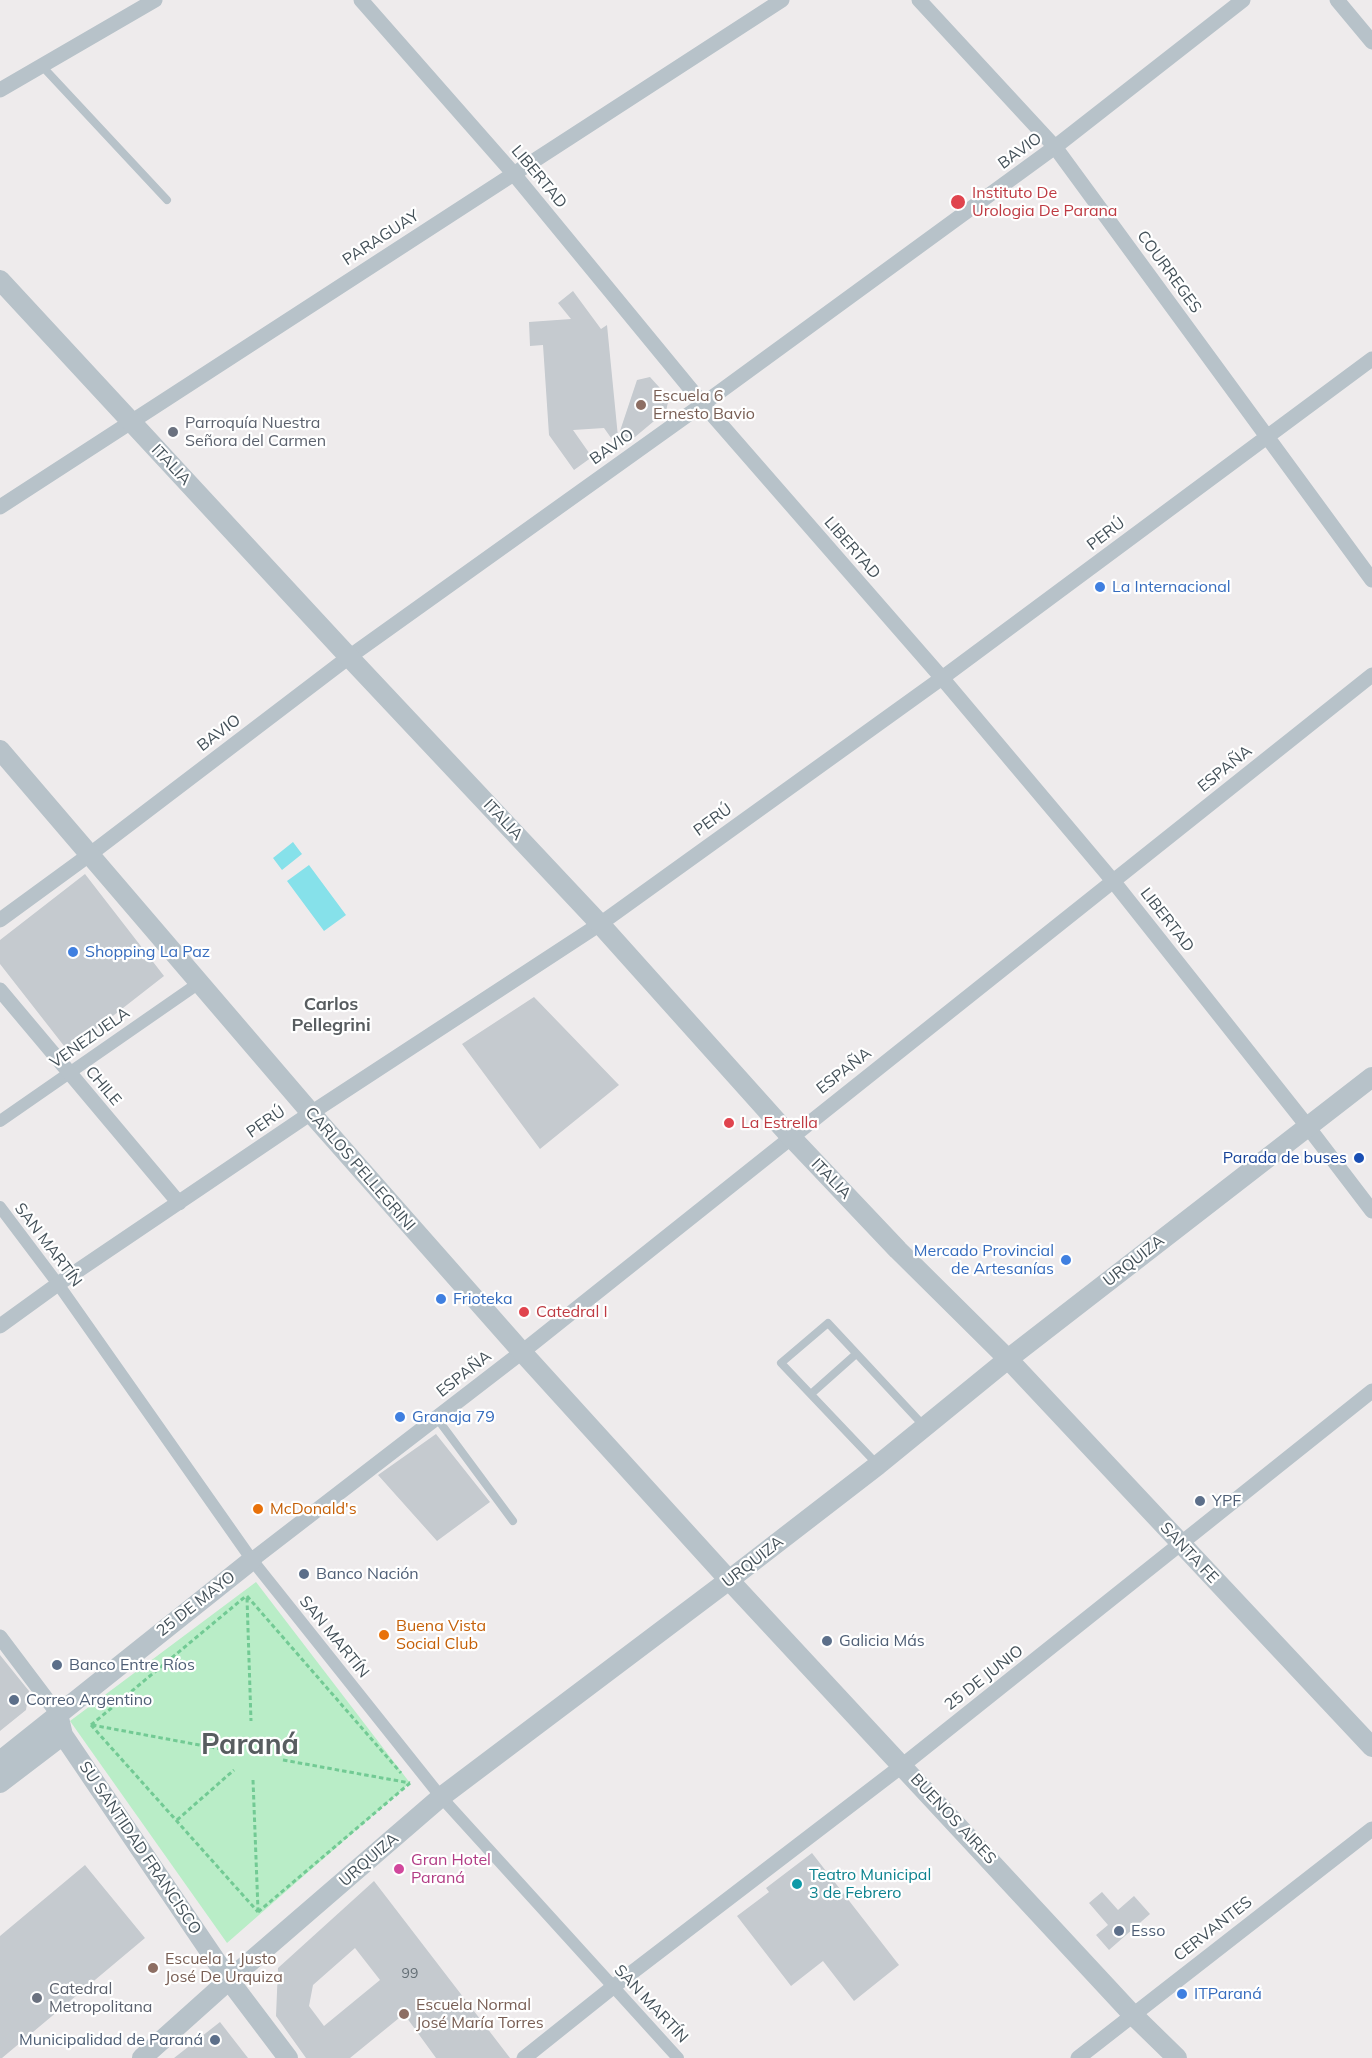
<!DOCTYPE html>
<html>
<head>
<meta charset="utf-8">
<style>
  body { margin:0 }
  canvas { display:block; background:#eeebec }
</style>
</head>
<body>
<canvas width="1372" height="2058"></canvas>
<script>
const ctx = document.querySelector('canvas').getContext('2d');
ctx.lineJoin = 'round';
function fill(path, color) {
  ctx.fillStyle = color;
  ctx.fill(path, 'evenodd');
}
function strokePath(path, color, width, dash) {
  ctx.strokeStyle = color;
  ctx.lineWidth = width;
  ctx.lineCap = dash ? 'butt' : 'round';
  ctx.setLineDash(dash || []);
  ctx.stroke(path);
}
function label(font, color, halo, rows, align = 'center') {
  ctx.font = font + ' Mulish,sans-serif';
  ctx.lineWidth = 4.5;
  ctx.setLineDash([]);
  ctx.textBaseline = 'middle';
  ctx.strokeStyle = halo;
  ctx.fillStyle = color;
  for (const [text, x, y, turn = 0] of rows) {
    ctx.save();
    ctx.translate(x, y);
    ctx.rotate((+turn || 0) * Math.PI / 180);
    ctx.textAlign = isNaN(turn) ? turn : align;
    if (halo) ctx.strokeText(text, 0, 0);
    ctx.fillText(text, 0, 0);
    ctx.restore();
  }
}
fill(new Path2D(`
  M256,1582l154,201 -183,160 -157,-222z`), '#b9edc7');
fill(new Path2D(`
  M293,842l9,12 -20,16 -9,-12z
  M309,865l37,50 -22,16 -37,-50z`), '#86e1ea');
fill(new Path2D(`
  M573,291l28,38 6,-4 11,112 19,-57 13,-3 19,21 -3,13 -31,26 -16,7v5l-15,-21 -31,2 19,27 -18,13 -25,-35 -6,-90 -13,1 -1,-24 42,-3 -13,-16z
  M85,874l79,102 -96,75 -68,-87v-24z
  M534,997l85,88 -79,64 -78,-105z
  M436,1434l54,68 -53,39 -59,-66z
  M0,1655l29,36 -3,19 -26,21z
  M812,1853l87,112 -45,36 -31,-40 -32,25 -54,-70 32,-24 -3,-4z
  M85,1865l60,73 -143,120h-2v-122z
  M374,1881l136,177h-74l-32,-44 -54,44h-44l-30,-42 2,-48zM355,1948l25,32 -56,46 -15,-20 4,-21z
  M1102,1892l16,18 16,-14 16,18 -41,36 -13,-15 12,-10 -19,-22z
  M220,2022l28,36h-74z`), '#c5cacf');
strokePath(new Path2D(`
  M247,1596l154,177
  M247,1598l4,123
  M91,1725l167,187
  M91,1725l155,-129
  M92,1725l134,25
  M283,1760l127,23
  M253,1780l5,130
  M177,1820l57,-50
  M258,1912l152,-129`), '#72ca94', 3, [4.5, 3]);
strokePath(new Path2D(`
  M41,65l126,135
  M811,1394l45,-40
  M436,1417l77,104
  M877,1464l-96,-101 47,-40 96,103`), '#b7c2c9', 8);
strokePath(new Path2D(`
  M0,1121l199,-138
  M0,1207l58,77 194,276 189,237 237,261`), '#b7c2c9', 12);
strokePath(new Path2D(`
  M361,0l152,173 190,231 239,274 171,203 195,246 64,84
  M919,0l136,147 317,433
  M1337,0l35,42
  M0,90l155,-90
  M0,507l782,-507
  M0,920l89,-65 260,-198 354,-253 352,-257 188,-147
  M0,990l179,213
  M0,1326l58,-42 253,-171 289,-189 342,-246 430,-319
  M252,1560l270,-208 850,-677
  M0,1637l58,77
  M524,2058l89,-71 290,-222 469,-374
  M1078,2058l294,-229`), '#b7c2c9', 15);
strokePath(new Path2D(`
  M0,280l349,377 251,267 190,212 108,114 110,109 364,388
  M0,750l311,363 211,239 207,228 403,434 45,44
  M58,1714l5,21 166,245 59,78
  M0,1761l252,-201
  M0,1783l63,-48
  M142,2058l87,-78 212,-183 288,-217 149,-115 130,-106 364,-282`), '#b7c2c9', 20);
for (const [x, y, r, color] of [
  [958,202,8,"#e0444e"],
  [641,405,6,"#8d6e63"],
  [173,432,6,"#6b7280"],
  [1100,587,6,"#3f7fe0"],
  [73,952,6,"#3f7fe0"],
  [729,1123,6,"#e0444e"],
  [1359,1158,6,"#1a4fb4"],
  [1066,1260,6,"#3f7fe0"],
  [441,1299,6,"#3f7fe0"],
  [524,1312,6,"#e0444e"],
  [400,1417,6,"#3f7fe0"],
  [1200,1501,6,"#5c6f8a"],
  [258,1509,6,"#e8710a"],
  [304,1574,6,"#5c6f8a"],
  [384,1635,6,"#e8710a"],
  [827,1641,6,"#5c6f8a"],
  [57,1665,6,"#5c6f8a"],
  [14,1700,6,"#5c6f8a"],
  [399,1869,6,"#d1479c"],
  [797,1884,6,"#0f9aa8"],
  [1119,1931,6,"#5c6f8a"],
  [153,1968,6,"#8d6e63"],
  [1182,1994,6,"#3f7fe0"],
  [37,1998,6,"#6b7280"],
  [404,2014,6,"#8d6e63"],
  [215,2040,6,"#5c6f8a"]
]) {
  const dot = new Path2D();
  dot.arc(x, y, r, 0, 2 * Math.PI);
  ctx.fillStyle = color;
  ctx.fill(dot);
  strokePath(dot, '#fff', 2);
}
label('14px', '#646f76', null, [
  ["99",410,1974]
]);
label('16px', '#445159', '#fff', [
  ["BAVIO",1020,151,-36],
  ["LIBERTAD",539,177,50],
  ["PARAGUAY",381,238,-33],
  ["COURREGES",1169,272,54],
  ["BAVIO",612,447,-35],
  ["ITALIA",171,465,47],
  ["PERÚ",1106,534,-37],
  ["LIBERTAD",852,548,49],
  ["BAVIO",219,733,-37],
  ["ESPAÑA",1225,769,-39],
  ["ITALIA",503,820,47],
  ["PERÚ",713,820,-36],
  ["LIBERTAD",1167,920,52],
  ["VENEZUELA",90,1038,-35],
  ["ESPAÑA",844,1071,-38],
  ["CHILE",103,1086,50],
  ["PERÚ",266,1122,-35],
  ["CARLOS PELLEGRINI",360,1169,49],
  ["ITALIA",831,1179,46],
  ["SAN MARTÍN",48,1245,53],
  ["URQUIZA",1134,1261,-38],
  ["ESPAÑA",464,1374,-38],
  ["SANTA FE",1189,1553,47],
  ["URQUIZA",753,1562,-38],
  ["25 DE MAYO",196,1604,-38],
  ["SAN MARTÍN",334,1637,51],
  ["25 DE JUNIO",984,1678,-38],
  ["BUENOS AIRES",953,1819,47],
  ["SU SANTIDAD FRANCISCO",140,1848,56],
  ["URQUIZA",369,1860,-41],
  ["CERVANTES",1213,1929,-38],
  ["SAN MARTÍN",651,2004,47]
]);
label('16px', '#be3a42', '#fff', [
  ["Instituto De",972,193],
  ["Urologia De Parana",972,211],
  ["La Estrella",741,1123],
  ["Catedral I",536,1312]
], 'left');
label('16px', '#785e54', '#fff', [
  ["Escuela 6",653,396],
  ["Ernesto Bavio",653,414],
  ["Escuela 1 Justo",165,1959],
  ["José De Urquiza",165,1977],
  ["Escuela Normal",416,2005],
  ["José María Torres",416,2023]
], 'left');
label('16px', '#5b616d', '#fff', [
  ["Parroquía Nuestra",185,423],
  ["Señora del Carmen",185,441],
  ["Catedral",49,1989],
  ["Metropolitana",49,2007]
], 'left');
label('16px', '#366cbe', '#fff', [
  ["La Internacional",1112,587],
  ["Shopping La Paz",85,952],
  ["Mercado Provincial",1054,1251,"right"],
  ["de Artesanías",1054,1269,"right"],
  ["Frioteka",453,1299],
  ["Granaja 79",412,1417],
  ["ITParaná",1194,1994]
], 'left');
label('16px', '#164399', '#fff', [
  ["Parada de buses",1347,1158]
], 'right');
label('16px', '#4e5e75', '#fff', [
  ["YPF",1212,1501],
  ["Banco Nación",316,1574],
  ["Galicia Más",839,1641],
  ["Banco Entre Ríos",69,1665],
  ["Correo Argentino",26,1700],
  ["Esso",1131,1931],
  ["Municipalidad de Paraná",203,2040,"right"]
], 'left');
label('16px', '#c56008', '#fff', [
  ["McDonald's",270,1509],
  ["Buena Vista",396,1626],
  ["Social Club",396,1644]
], 'left');
label('16px', '#b23c85', '#fff', [
  ["Gran Hotel",411,1860],
  ["Paraná",411,1878]
], 'left');
label('16px', '#0d838f', '#fff', [
  ["Teatro Municipal",809,1875],
  ["3 de Febrero",809,1893]
], 'left');
label('bold 18px', '#585d60', '#fff', [
  ["Carlos",331,1005],
  ["Pellegrini",331,1026]
]);
label('bold 28px', '#585d60', '#fff', [
  ["Paraná",250,1746]
]);
</script>
</body>
</html>
